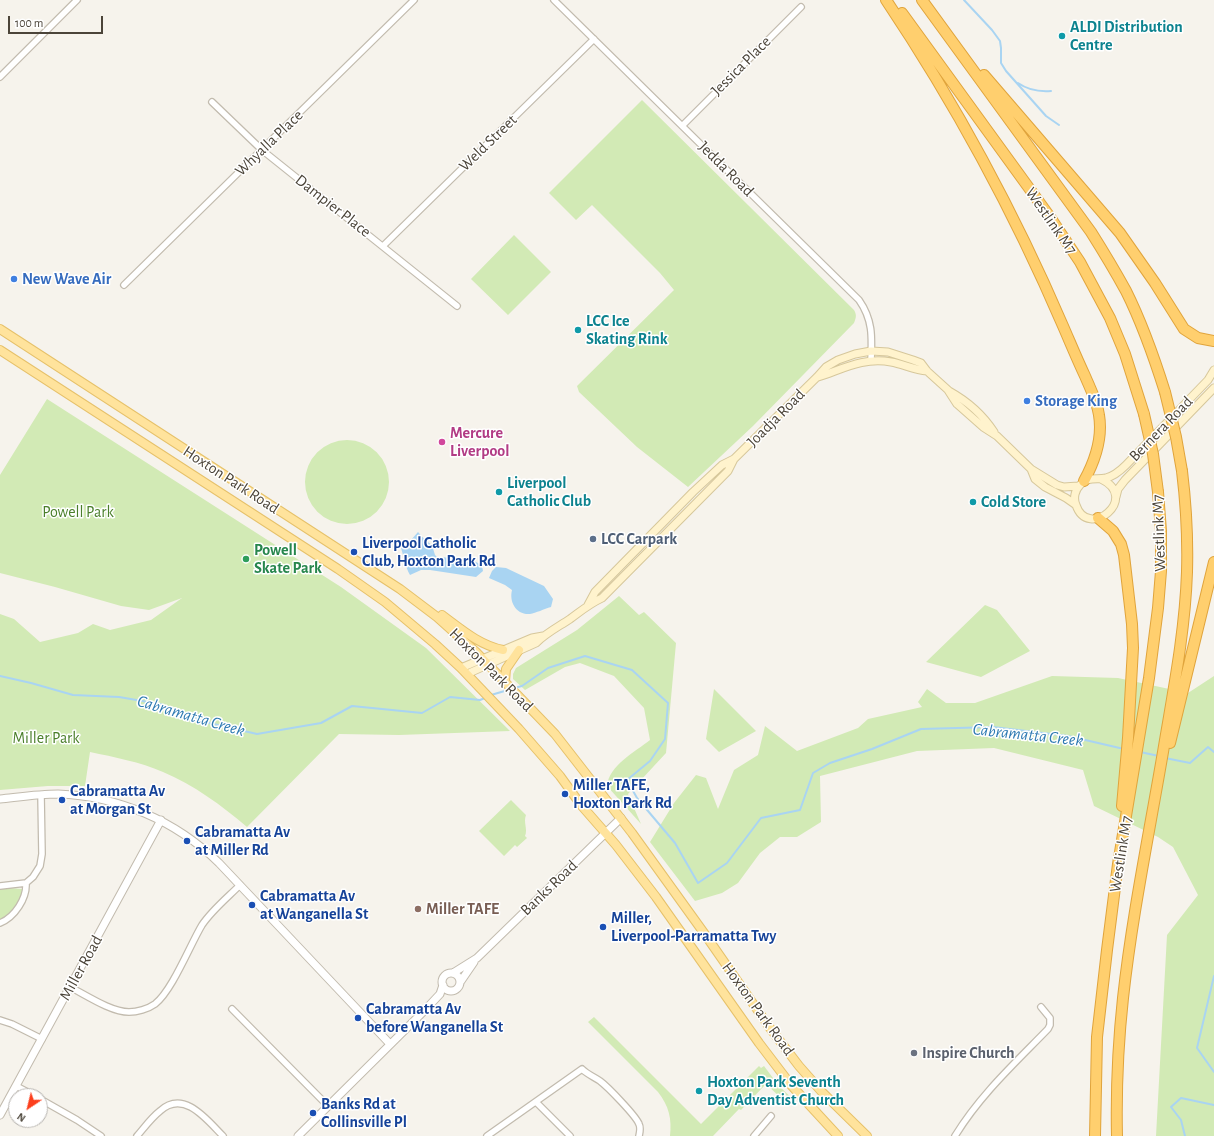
<!DOCTYPE html>
<html>
<head>
<meta charset="utf-8">
<style>
  body { margin:0 }
  #map { position:relative; width:1214px; height:1136px; overflow:hidden; background:#f6f3ec; font-family:"Alegreya Sans",sans-serif }
  canvas { display:block }
  .north { position:absolute; left:8px; top:1088px; width:40px; height:40px; box-sizing:border-box; background:#fff; border:1px solid #b7b4b0; border-radius:50%; rotate:215deg; font-size:11px; font-weight:700; line-height:16px; text-align:center; color:#4b4439 }
  .north::after { content:''; display:block; margin:auto; width:14px; height:18px; background:#fc3f1d; clip-path:polygon(50% 0,100% 100%,50% 72%,0 100%) }
  .scale { position:absolute; left:8px; top:16px; width:95px; height:18px; box-sizing:border-box; border:2px solid #4b4439; border-top:0; padding-left:5px; font-size:12px; line-height:14px; white-space:nowrap; color:#4b4439; -webkit-text-stroke:3px #fff; paint-order:stroke }
</style>
</head>
<body>
<div id="map">
<canvas width="1214" height="1136"></canvas>
<div class="north">N</div>
<div class="scale">100 m</div>
</div>
<script>
const ctx = document.querySelector('canvas').getContext('2d');
ctx.lineJoin = 'round';
function fill(path, color) {
  ctx.fillStyle = color;
  ctx.fill(path, 'evenodd');
}
function strokePath(path, color, width, dash) {
  ctx.strokeStyle = color;
  ctx.lineWidth = width;
  ctx.lineCap = dash ? 'butt' : 'round';
  ctx.setLineDash(dash || []);
  ctx.stroke(path);
}
function label(font, color, halo, rows, align = 'center') {
  ctx.font = font + ' "Alegreya Sans",sans-serif';
  ctx.lineWidth = 3;
  ctx.setLineDash([]);
  ctx.textBaseline = 'middle';
  ctx.strokeStyle = halo;
  ctx.fillStyle = color;
  for (const [text, x, y, turn = 0] of rows) {
    ctx.save();
    ctx.translate(x, y);
    ctx.rotate((+turn || 0) * Math.PI / 180);
    ctx.textAlign = isNaN(turn) ? turn : align;
    if (halo) ctx.strokeText(text, 0, 0);
    ctx.fillText(text, 0, 0);
    ctx.restore();
  }
}
fill(new Path2D(`
  M642,100l212,210c3,5 2,8 0,13l-101,103 -65,61 -51,-40 -58,-55 -2,-6 97,-96 -14,-17 -68,-68 -16,15 -27,-27z
  M514,235l37,37 -43,43 -37,-36z
  M47,399l294,188 85,61 84,83 -111,4 -60,-1 -92,93c-26,-22 -53,-42 -84,-55 -23,-10 -49,-15 -73,-20l-5,34h-37l-48,4v-176l14,5 26,23 38,-9 15,-9 17,6 41,-10 31,-22 -33,12 -28,-4 -66,-19 -55,-14v-98z
  M305 482a42 42 0 1 1 84 0a42 42 0 1 1-84 0Z
  M619,596l20,19 5,-3 32,31 -10,110 -38,41 13,30 -34,-38c2,-21 28,-34 43,-46l-6,-32 -30,-32 -34,-13 -15,4 -40,23 -12,-11v-5l3,-6 61,-38z
  M985,605l12,5 33,41 -49,26 -55,-15z
  M1052,676l66,2 70,15 26,-17v460h-58l11,-201 31,-40 -25,-48 -15,-10 -64,-31 -11,-36 -89,-22 -77,3 -97,25 1,46 -24,15h-17l-20,16 -22,30 -16,10 -27,8 -45,-59 24,-39 22,-28 10,3 12,31 16,-39 24,-15 7,-29 32,25 61,-23 10,-9 54,-12 -4,-5 9,-13 19,14h29z
  M714,689l42,42 -37,21 -13,-13z
  M511,800l15,15c-3,7 2,14 -1,21l2,2 -10,9 -2,-2 -11,11 -25,-25z
  M11,888l11,1c0,12 -11,27 -22,31v-31z
  M594,1017l107,107 58,-58 2,2 3,-2 15,20 16,15 -4,3 -2,-2 2,-2 -8,-8 -2,2 7,5h-3l-2,1 -17,-16 -25,26 -2,-1 -26,27h-43c2,-17 -1,-30 -12,-44l-70,-70z`), '#d2eab5');
fill(new Path2D(`
  M418,532l7,8 7,5 3,10 2,2c12,1 46,-1 46,14l-7,6 -46,-7h-9l-11,5c-5,-9 -6,-18 -9,-27l4,-5 6,-3z
  M496,567l10,1 38,18 9,13 -2,8c-7,2 -15,6 -21,7 -14,1 -21,-12 -18,-24l-7,-5 -16,-7 3,-7z`), '#a9d4f2');
strokePath(new Path2D(`
  M964,0l28,30 8,11 1,7v15l5,8 40,45 13,9
  M1018,83c10,7 20,9 33,8
  M0,676l31,7 42,12 46,2 41,7 45,18 52,12 64,-11 31,-17 70,7 28,-16 30,3 5,-2
  M514,688l8,-2 26,-18 37,-12 47,14 36,33 -3,36 -15,22 -23,19 10,18 38,45 23,40 29,-20 34,-45 39,-8 13,-37 17,-10 42,-14 49,-20 72,-2 75,9 56,13
  M491,695l17,-5
  M1140,752l19,4
  M1165,758l25,5 18,-16 6,5
  M1214,976l-17,72 17,24
  M1185,1136l-4,-16 -10,-13 10,-9 33,7`), '#a9d4f2', 2);
const minor = new Path2D(`
  M554,0l305,300c14,20 13,37 12,61
  M0,77l77,-77
  M212,102l50,48 195,156
  M682,126l119,-119
  M383,246l211,-207
  M124,285l290,-285
  M0,886l26,-3 7,-6 7,-11 2,-12 -1,-59
  M0,923c15,-6 27,-25 26,-40
  M70,987c16,8 41,25 59,25 8,0 19,-3 26,-8 17,-13 35,-59 47,-79 10,-15 25,-27 38,-40
  M232,1009l96,97
  M0,1020l12,4 30,15
  M16,1086l19,10
  M40,1099l37,21 24,16
  M536,1102l34,34
  M137,1136c7,-8 14,-18 23,-25 24,-22 47,9 63,25
  M487,1136l95,-67c5,5 12,8 18,12 8,6 36,35 39,43 2,4 1,7 0,12
  M754,1136l17,-20
  M955,1136c25,-41 60,-73 93,-107l2,-4v-7l-9,-11`);
const tertiary = new Path2D(`
  M0,799c19,-2 39,-5 58,-5 60,2 117,26 161,69l171,181
  M442 982a9 9 0 1 1 18 0a9 9 0 1 1-18 0Z
  M453,973l24,-15 144,-140
  M461,981l13,-19
  M0,1115l161,-295
  M298,1136l127,-126 15,-16 3,-9`);
const secondary = new Path2D(`
  M818,377c25,-8 45,-20 73,-15 12,2 23,8 36,9
  M949,391c18,10 34,24 45,41
  M1031,469l4,10 10,8 21,11 10,7
  M1101,479c40,19 -13,62 -25,26 -3,-7 -1,-15 4,-20 8,-9 16,-5 26,-7 8,-2 14,-7 20,-13l82,-85 6,-10
  M1116,497l2,-8 7,-9 89,-92
  M588,605l7,-13 98,-100 29,-27 12,-6
  M461,668l71,-30 11,-2
  M467,674l69,-31c10,-10 22,-16 34,-24 11,-8 19,-15 32,-21l126,-127 6,-12 83,-82 9,-10 12,-7 17,-6 16,-3 17,1 25,8 8,3 6,8 21,19 9,14 26,23 14,9 34,33 26,16 7,2 14,-1`);
const primary = new Path2D(`
  M0,329l400,260 37,28 39,35 79,82 77,99 72,100 66,95 29,38 23,26 45,44
  M0,350l338,219 47,33 50,42 26,24 58,61 41,47 21,29 35,40 40,52 103,146 32,42 47,51
  M442,615c19,14 37,30 61,35
  M505,681l1,-12 13,-19`);
const motorway = new Path2D(`
  M886,0c69,103 128,212 177,326 7,16 14,33 22,50 5,12 12,25 14,39 4,24 -4,46 -15,66
  M922,0l169,232c12,19 24,39 35,59 16,32 28,66 39,101
  M902,13l148,204 30,45 30,56 15,36 19,60
  M984,75l136,158 35,50 29,46 14,9 16,3
  M1098,518l15,13 8,13 3,11 8,69 1,24 -5,90 -6,68
  M1170,743l44,-181
  M1095,1136l2,-99 10,-87 11,-86 31,-186 9,-70 3,-37v-40l-3,-39
  M1117,1136c-1,-46 1,-92 6,-138 9,-82 26,-164 40,-246 10,-60 22,-120 24,-180 1,-34 -1,-68 -5,-101`);
strokePath(minor, '#c2bbae', 8);
strokePath(tertiary, '#c2bbae', 9);
strokePath(secondary, '#d6c79b', 9);
strokePath(primary, '#e6c16a', 10);
strokePath(motorway, '#e0a43c', 12);
strokePath(minor, '#fff', 5.5);
strokePath(tertiary, '#fff', 7);
strokePath(secondary, '#fff3cd', 7);
strokePath(primary, '#ffe39c', 8);
strokePath(motorway, '#ffcf6e', 10);
const motorwayBridge = new Path2D(`
  M1165,392l11,45 6,34
  M1144,414l9,40 5,38`);
strokePath(motorwayBridge, '#e0a43c', 12, []);
strokePath(motorwayBridge, '#ffcf6e', 10);
for (const [x, y, r, color] of [
  [1062,36,4,"#0f9aa8"],
  [14,279,4,"#3f7fe0"],
  [578,330,4,"#0f9aa8"],
  [1027,401,4,"#3f7fe0"],
  [442,442,4,"#d1479c"],
  [499,492,4,"#0f9aa8"],
  [973,502,4,"#0f9aa8"],
  [593,539,4,"#5c6f8a"],
  [354,552,4,"#1a4fb4"],
  [246,559,4,"#2e9e5b"],
  [565,794,4,"#1a4fb4"],
  [62,800,4,"#1a4fb4"],
  [187,841,4,"#1a4fb4"],
  [252,905,4,"#1a4fb4"],
  [418,909,4,"#8d6e63"],
  [603,927,4,"#1a4fb4"],
  [358,1018,4,"#1a4fb4"],
  [914,1053,4,"#6b7280"],
  [699,1091,4,"#0f9aa8"],
  [313,1113,4,"#1a4fb4"]
]) {
  const dot = new Path2D();
  dot.arc(x, y, r, 0, 2 * Math.PI);
  ctx.fillStyle = color;
  ctx.fill(dot);
  strokePath(dot, '#fff', 1.5);
}
label('bold 16px', '#0d838f', '#fff', [
  ["ALDI Distribution",1070,27],
  ["Centre",1070,45],
  ["LCC Ice",586,321],
  ["Skating Rink",586,339],
  ["Liverpool",507,483],
  ["Catholic Club",507,501],
  ["Cold Store",981,502],
  ["Hoxton Park Seventh",707,1082],
  ["Day Adventist Church",707,1100]
], 'left');
label('16px', '#4b4439', '#fff', [
  ["Jessica Place",741,66,-45],
  ["Whyalla Place",269,143,-44],
  ["Weld Street",488,143,-44],
  ["Jedda Road",726,169,45],
  ["Dampier Place",333,206,38],
  ["Westlink M7",1051,221,55],
  ["Joadja Road",776,418,-45],
  ["Bernera Road",1161,429,-46],
  ["Hoxton Park Road",231,480,33],
  ["Westlink M7",1159,533,-92],
  ["Hoxton Park Road",491,670,45],
  ["Westlink M7",1121,854,-81],
  ["Banks Road",549,888,-44],
  ["Miller Road",81,968,-61],
  ["Hoxton Park Road",758,1009,54]
]);
label('bold 16px', '#366cbe', '#fff', [
  ["New Wave Air",22,279],
  ["Storage King",1035,401]
], 'left');
label('bold 16px', '#b23c85', '#fff', [
  ["Mercure",450,433],
  ["Liverpool",450,451]
], 'left');
label('16px', '#4a7f2a', '#fff', [
  ["Powell Park",78,512],
  ["Miller Park",46,738]
]);
label('bold 16px', '#4e5e75', '#fff', [
  ["LCC Carpark",601,539]
], 'left');
label('bold 16px', '#164399', '#fff', [
  ["Liverpool Catholic",362,543],
  ["Club, Hoxton Park Rd",362,561],
  ["Miller TAFE,",573,785],
  ["Hoxton Park Rd",573,803],
  ["Cabramatta Av",70,791],
  ["at Morgan St",70,809],
  ["Cabramatta Av",195,832],
  ["at Miller Rd",195,850],
  ["Cabramatta Av",260,896],
  ["at Wanganella St",260,914],
  ["Miller,",611,918],
  ["Liverpool-Parramatta Twy",611,936],
  ["Cabramatta Av",366,1009],
  ["before Wanganella St",366,1027],
  ["Banks Rd at",321,1104],
  ["Collinsville Pl",321,1122]
], 'left');
label('bold 16px', '#27864d', '#fff', [
  ["Powell",254,550],
  ["Skate Park",254,568]
], 'left');
label('bold 16px', '#785e54', '#fff', [
  ["Miller TAFE",426,909]
], 'left');
label('bold 16px', '#5b616d', '#fff', [
  ["Inspire Church",922,1053]
], 'left');
label('italic 17px', '#2e7ab2', '#fff', [
  ["Cabramatta Creek",191,716,16],
  ["Cabramatta Creek",1028,735,6]
]);
</script>
</body>
</html>
